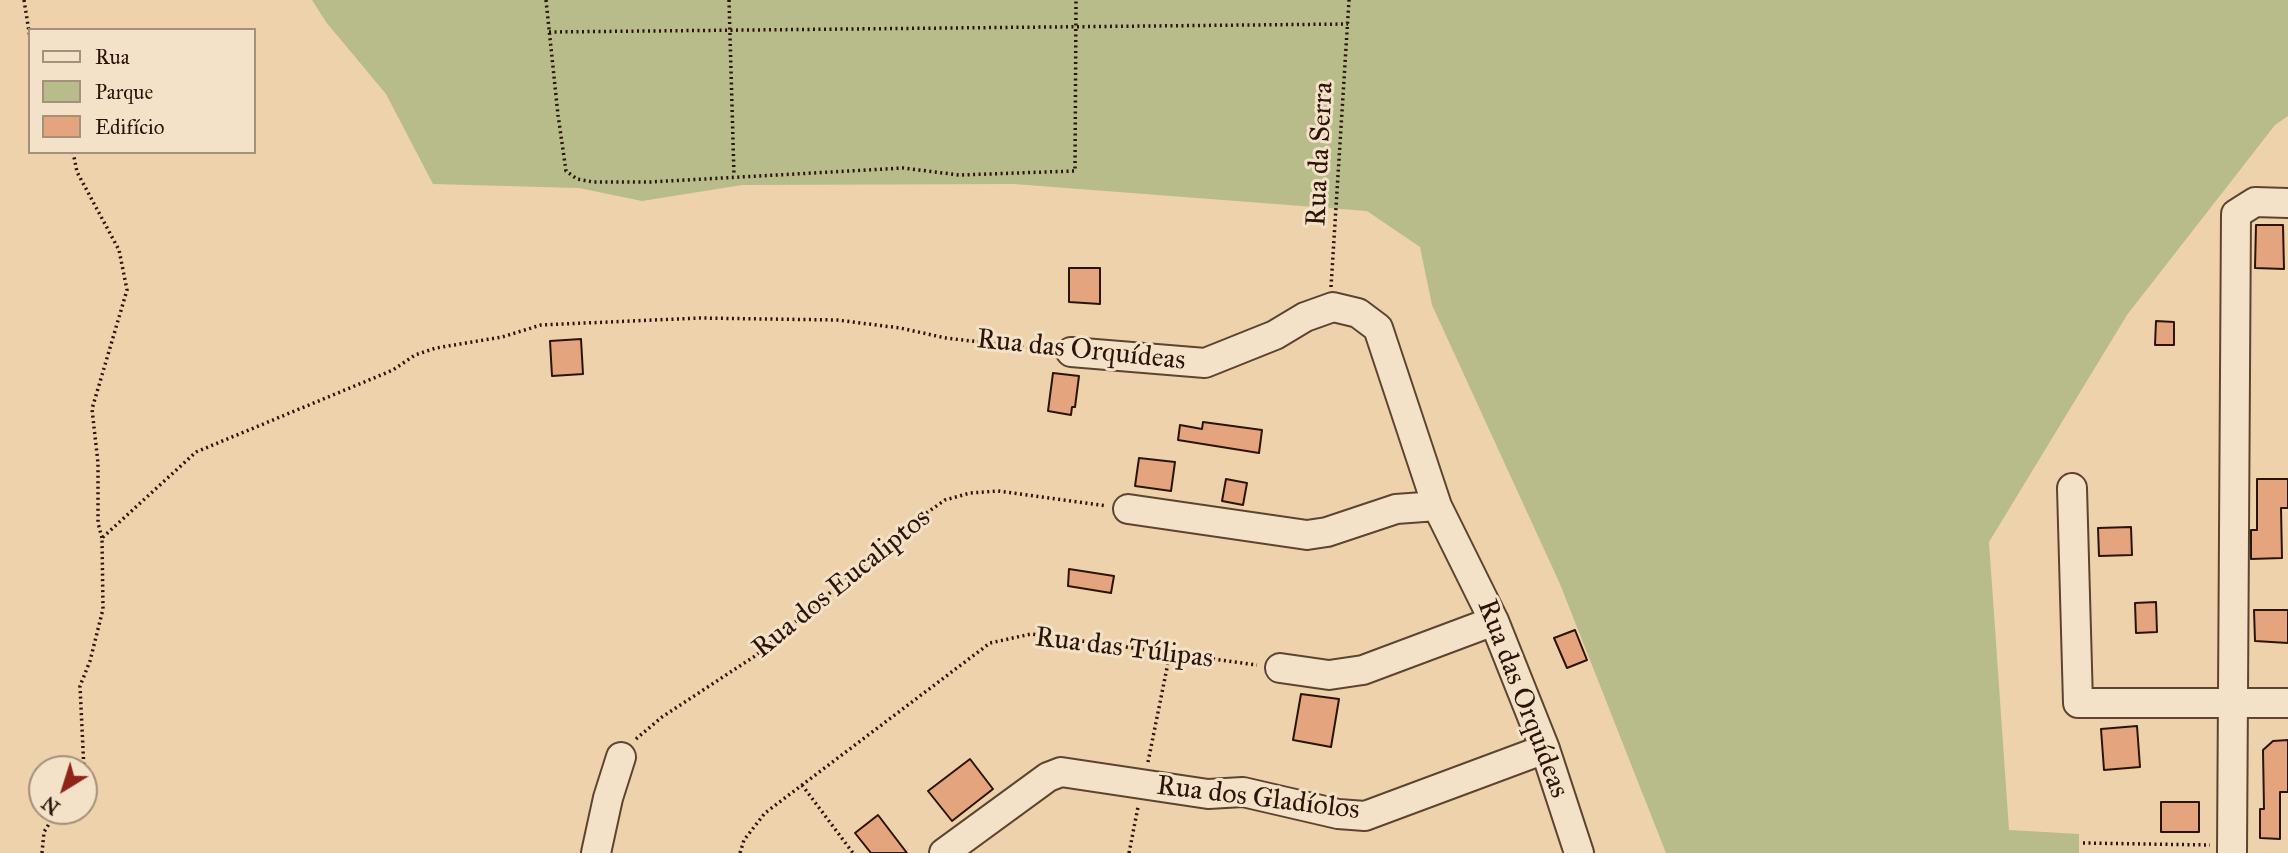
<!DOCTYPE html>
<html>
<head>
<meta charset="utf-8">
<style>
  body { margin:0 }
  #map { position:relative; width:2288px; height:853px; overflow:hidden; background:#eed2ab; font-family:"IM FELL Great Primer",serif }
  canvas { display:block }
  .legend { position:absolute; left:28px; top:28px; width:228px; height:126px; box-sizing:border-box; background:#f4e2c8; border:2px solid #a4907b; margin:0; padding:9px 12px; list-style:none; font-size:21px; color:#2c1508 }
  .legend li { display:flex; align-items:center; gap:14px; height:35px }
  .legend b { width:35px; border:2px solid #a4907b }
  .north { position:absolute; left:28px; top:755px; width:70px; height:70px; box-sizing:border-box; background:#f4e2c8; border:2px solid #a4907b; border-radius:50%; rotate:218deg; font-size:19px; font-weight:700; line-height:28px; text-align:center; color:#2c1508 }
  .north::after { content:''; display:block; margin:auto; width:24px; height:32px; background:#8f2418; clip-path:polygon(50% 0,100% 100%,50% 72%,0 100%) }
</style>
</head>
<body>
<div id="map">
<canvas width="2288" height="853"></canvas>
<ul class="legend">
<li><b style="height:9px;background:#f4e2c8"></b>Rua</li>
<li><b style="height:19px;background:#b7bc8a"></b>Parque</li>
<li><b style="height:19px;background:#e4a57e"></b>Edifício</li>
</ul>
<div class="north">N</div>
</div>
<script>
const ctx = document.querySelector('canvas').getContext('2d');
ctx.lineJoin = 'round';
function fill(path, color) {
  ctx.fillStyle = color;
  ctx.fill(path, 'evenodd');
}
function strokePath(path, color, width, dash) {
  ctx.strokeStyle = color;
  ctx.lineWidth = width;
  ctx.lineCap = dash ? 'butt' : 'round';
  ctx.setLineDash(dash || []);
  ctx.stroke(path);
}
function label(font, color, halo, rows, align = 'center') {
  ctx.font = font + ' "IM FELL Great Primer",serif';
  ctx.lineWidth = 6;
  ctx.setLineDash([]);
  ctx.textBaseline = 'middle';
  ctx.strokeStyle = halo;
  ctx.fillStyle = color;
  for (const [text, x, y, turn = 0] of rows) {
    ctx.save();
    ctx.translate(x, y);
    ctx.rotate((+turn || 0) * Math.PI / 180);
    ctx.textAlign = isNaN(turn) ? turn : align;
    if (halo) ctx.strokeText(text, 0, 0);
    ctx.fillText(text, 0, 0);
    ctx.restore();
  }
}
fill(new Path2D(`
  M312,0h1976v116l-13,9 -148,190 -138,227 20,288 70,4v19h-413l-106,-269 -128,-279 -12,-58 -53,-36 -353,-27 -272,1 -100,16 -63,-13 -146,-4 -47,-90 -60,-72z`), '#b7bc8a');
const building = new Path2D(`
  M2256,225h27l1,44 -29,-1z
  M1069,268h31v36l-31,-2z
  M2156,321l18,1v23h-19z
  M581,339l2,35 -31,2 -2,-35z
  M1053,373l26,3 -4,31h-3l-1,8 -23,-4z
  M1203,422l59,8 -3,23 -81,-13 2,-15 22,4z
  M1139,458l36,4 -4,29 -36,-5z
  M1226,479l21,4 -4,22 -21,-4z
  M2257,479h31v29h-7l1,50 -31,1v-29h6z
  M2131,527l1,28 -33,1 -1,-28z
  M1069,569l45,7 -3,17 -43,-7z
  M2156,602l1,30 -21,1 -1,-30z
  M2254,610h34v33l-33,-2z
  M1575,630l12,30 -20,8 -13,-30z
  M1301,694l38,5 -8,48 -38,-7z
  M2137,726l3,41 -36,3 -3,-41z
  M2288,740v52h-8v47l-20,-1v-29h4l-1,-59 10,-9z
  M970,759l23,30 -41,32 -24,-30z
  M2161,802h38v30h-38z
  M878,815l29,38h-36l-16,-20z`);
fill(building, '#e4a57e');
strokePath(building, '#2c1508', 2);
const minor = new Path2D(`
  M1071,352l134,11 70,-28 30,-18 28,-10 25,6 20,15 59,178 57,115 51,128 34,104
  M2072,488l6,215h210
  M1128,509l179,26 20,-3 69,-23 41,-3
  M1280,668l49,7 34,-5 131,-49
  M596,853l12,-55 13,-41
  M944,853l104,-76 13,-5 147,22 35,-2 95,22 27,2 180,-67
  M2232,853l4,-639 19,-12 33,1`);
strokePath(minor, '#5c4431', 32);
strokePath(new Path2D(`
  M24,0l6,38
  M546,0l12,115 8,56 11,8 16,3h57l253,-14 56,7 116,-4 1,-171
  M729,0l5,176
  M549,32l799,-8
  M73,152l4,20 42,78 8,40 -35,119 6,54v60l4,15
  M1331,287l18,-287
  M636,739l26,-22 93,-61 160,-135 30,-21 25,-7 28,-2 109,15
  M1148,762l22,-109
  M84,770l-4,-84 10,-25 13,-52 -1,-71 94,-86 197,-82 22,-15 21,-7 66,-11 39,-12 158,-7 138,2 63,8 46,10 103,12
  M802,785l51,68
  M2083,843l127,2
  M42,853l2,-21 13,-21
  M740,853l4,-13 21,-27 225,-170 41,-9 226,31
  M1129,853l9,-46`), '#2c1508', 3.5, [2, 3.5]);
strokePath(minor, '#f4e2c8', 28);
label('28px', '#2c1508', '#f4e2c8', [
  ["Rua da Serra",1321,154,-87],
  ["Rua das Orquídeas",1081,351,6],
  ["Rua dos Eucaliptos",842,584,-39],
  ["Rua das Túlipas",1124,649,7],
  ["Rua das Orquídeas",1522,699,69],
  ["Rua dos Gladíolos",1258,799,7]
]);
</script>
</body>
</html>
